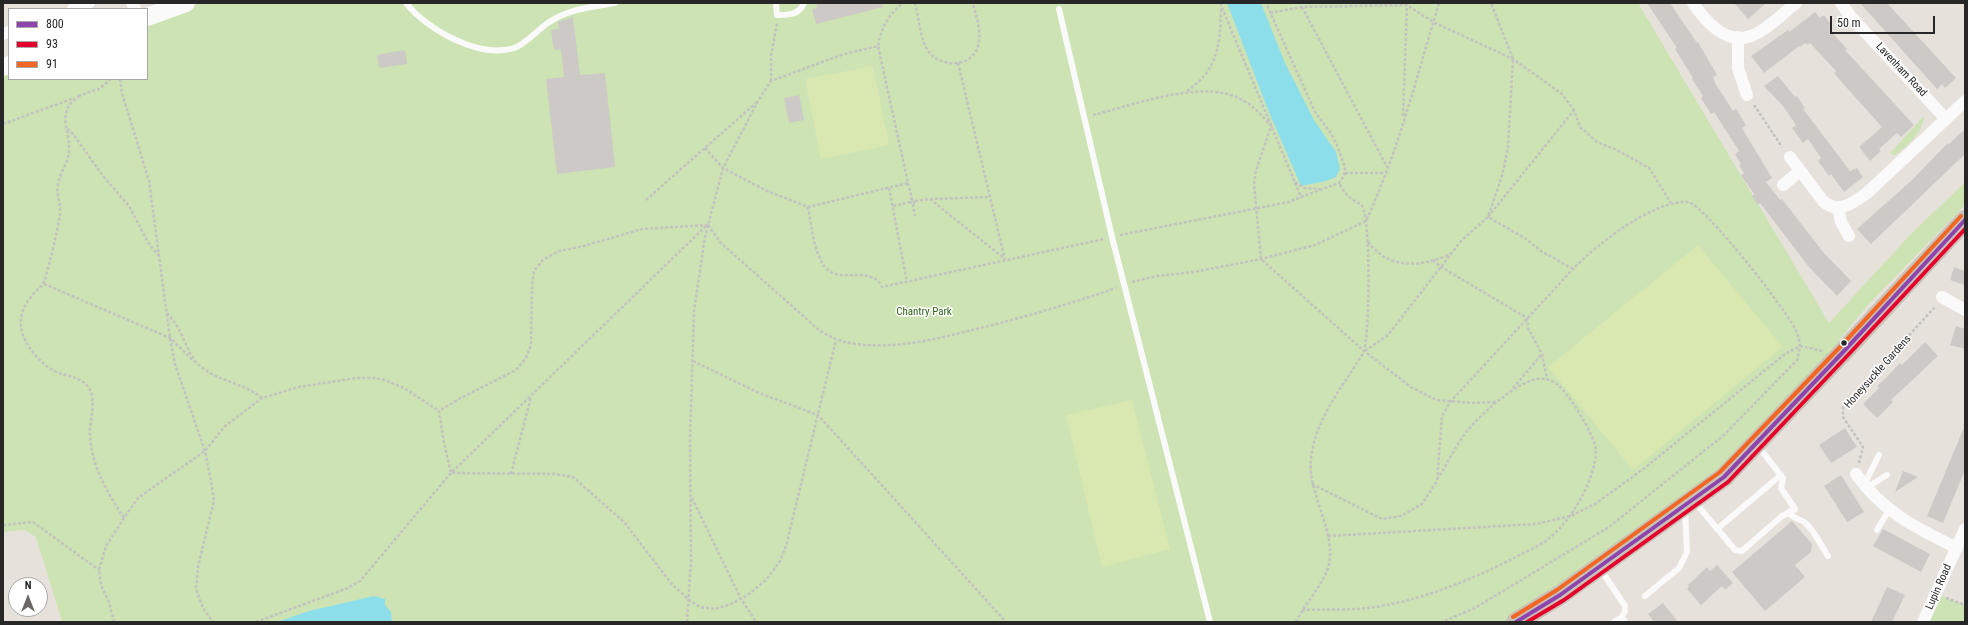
<!DOCTYPE html>
<html>
<head>
<meta charset="utf-8">
<style>
  body { margin:0 }
  #map { position:relative; width:1968px; height:625px; overflow:hidden; background:#e7e1dc; font-family:"Roboto Condensed",sans-serif }
  canvas { display:block }
  .frame { position:absolute; inset:0; border:4px solid #272727; pointer-events:none }
  .legend { position:absolute; left:8px; top:8px; width:140px; height:72px; box-sizing:border-box; background:#fff; border:1px solid #a9a9a9; margin:0; padding:5px 7px; list-style:none; font-size:12px; color:#272727 }
  .legend li { display:flex; align-items:center; gap:8px; height:20px }
  .legend b { width:20px; border:1px solid #a9a9a9 }
  .north { position:absolute; left:8px; top:577px; width:40px; height:40px; box-sizing:border-box; background:#fff; border:1px solid #a9a9a9; border-radius:50%; rotate:0deg; font-size:11px; font-weight:700; line-height:16px; text-align:center; color:#272727 }
  .north::after { content:''; display:block; margin:auto; width:14px; height:18px; background:#6a6866; clip-path:polygon(50% 0,100% 100%,50% 72%,0 100%) }
  .scale { position:absolute; left:1830px; top:16px; width:105px; height:18px; box-sizing:border-box; border:2px solid #272727; border-top:0; padding-left:5px; font-size:12px; line-height:14px; white-space:nowrap; color:#272727; -webkit-text-stroke:3px #fff; paint-order:stroke }
</style>
</head>
<body>
<div id="map">
<canvas width="1968" height="625"></canvas>
<div class="frame"></div>
<ul class="legend">
<li><b style="height:5px;background:#8e44ad"></b>800</li>
<li><b style="height:5px;background:#e4002b"></b>93</li>
<li><b style="height:5px;background:#f26522"></b>91</li>
</ul>
<div class="north">N</div>
<div class="scale">50 m</div>
</div>
<script>
const ctx = document.querySelector('canvas').getContext('2d');
ctx.lineJoin = 'round';
function fill(path, color) {
  ctx.fillStyle = color;
  ctx.fill(path, 'evenodd');
}
function strokePath(path, color, width, dash) {
  ctx.strokeStyle = color;
  ctx.lineWidth = width;
  ctx.lineCap = dash ? 'butt' : 'round';
  ctx.setLineDash(dash || []);
  ctx.stroke(path);
}
function label(font, color, halo, rows, align = 'center') {
  ctx.font = font + ' "Roboto Condensed",sans-serif';
  ctx.lineWidth = 3;
  ctx.setLineDash([]);
  ctx.textBaseline = 'middle';
  ctx.strokeStyle = halo;
  ctx.fillStyle = color;
  for (const [text, x, y, turn = 0] of rows) {
    ctx.save();
    ctx.translate(x, y);
    ctx.rotate((+turn || 0) * Math.PI / 180);
    ctx.textAlign = isNaN(turn) ? turn : align;
    if (halo) ctx.strokeText(text, 0, 0);
    ctx.fillText(text, 0, 0);
    ctx.restore();
  }
}
fill(new Path2D(`
  M192,3h1446l191,320 80,-87 56,-54v23l-97,100 -29,35 6,10 -121,127 -210,145h-1452l-26,-85 -12,-7 -21,2v-465l6,-2v14h138v-61z
  M1924,116c-2,19 -17,29 -30,40l-4,-3z
  M1937,594l28,11v17h-42z`), '#cde3b3');
fill(new Path2D(`
  M873,66l16,79 -68,14 -16,-80z
  M1698,245l85,102 -150,123 -85,-103z
  M1132,400l38,149 -68,18 -36,-152z`), '#d9e7b1');
fill(new Path2D(`
  M1227,3h34l24,60 29,57 22,32 4,17 -4,8 -10,4 -25,5 -33,-76z
  M374,596l11,3v6l6,7 1,10h-115l32,-11z`), '#8ddeeb');
fill(new Path2D(`
  M816,3h66l1,4 -67,17 -4,-15 5,-1z
  M1647,3h23l27,40 1,-1 19,33 -4,2 2,6 18,28 3,-2 10,16 -4,3 30,50 -6,4 14,18 2,-1 41,53 28,29 -14,15 -28,-29 -49,-64 -2,2 -6,-9 2,-2 -13,-19 3,-2 -5,-8 2,-1 -6,-10 4,-3 -25,-39 -3,2 -10,-16 2,-2 -11,-17 1,-1 -18,-29 2,-1z
  M1734,3h32l-18,16z
  M1860,3h27l69,75 -11,10 -3,-4 -5,5z
  M1815,12l5,6 4,-3 8,11 -3,3 18,20 -2,1 69,75 -13,12 -4,-4 -18,16 2,2 -11,10 -11,-14 23,-20 -36,-40 -12,-14 2,-2 -26,-28 -3,2 -2,-2 -5,4 -1,-1 -35,27 -13,-17 37,-26 1,2z
  M573,17l7,58 25,-2 10,94 -58,7 -11,-95 18,-2 -3,-28 -7,1 -3,-20 8,-1 -1,-7z
  M405,50l2,14 -28,4 -2,-13z
  M1778,76l17,21 2,-1 8,12 -2,1 47,62 7,-3 6,9 -19,15 -13,-18 -2,2 -11,-15 3,-3 -13,-19 -5,4 -11,-15 4,-3 -13,-19 -19,-20z
  M799,95l5,25 -15,3 -5,-25z
  M1965,129v25l-94,90 -14,-15 54,-48 37,-38 1,1z
  M1954,267l11,4v14l-15,-5z
  M1956,326l9,3v20l-15,-4z
  M1925,342l13,14 -47,44 2,2 -16,16 -14,-14 16,-16 -2,-2 8,-7 15,-16 2,2z
  M1965,425v45l-22,53 -16,-7z
  M1845,428l12,19 -26,16 -12,-18z
  M1903,471l15,6 -23,15z
  M1841,475l23,37 -17,10 -23,-36z
  M1792,521l20,23 -1,8 -16,13 10,12 -40,34 -33,-39z
  M1883,529l47,25 -9,18 -48,-26z
  M1717,565l16,18 -8,7 -3,-4 -21,19 -14,-16 2,-2 -1,-2 19,-18 3,4z
  M1887,587l18,8 -13,27h-21z
  M1663,603l15,19h-24l-6,-8z`), '#cdc9c6');
strokePath(new Path2D(`
  M915,3c4,15 5,35 13,48 12,17 44,17 50,-5 4,-14 -2,-30 -5,-43
  M1220,3l81,194 38,-14 5,-7 1,-9 -8,-22 -7,-13 -15,-20 -49,-109
  M1302,7l85,160
  M1270,13l32,-6 105,-2 26,17 80,37 49,35 12,16 6,17 17,15 20,8 32,18 22,35
  M958,63l47,197
  M120,79l2,14 27,88 21,157 5,26 30,87 6,30 3,20 -16,66 -2,22 7,19 10,14
  M771,81v-25l6,-33
  M1187,91c32,-22 33,-47 34,-83
  M78,96l21,-7 12,-10
  M80,96c-25,15 -10,32 -11,54 0,12 -9,22 -11,34 -2,11 3,20 2,30 -3,20 -10,48 -16,68 -1,3 -5,6 -8,9 -10,11 -17,22 -15,37 3,18 22,39 38,45 12,4 25,5 31,17 6,13 0,29 0,42 0,31 17,61 34,86
  M1754,105l28,42
  M1093,115c41,-10 113,-38 151,-14 11,6 19,16 27,25l-15,45 -2,13 7,75 103,92 47,36 25,13 36,3 25,-1
  M1403,116l4,-111
  M3,124l71,-26
  M67,129l6,5 30,42 26,30 20,38 10,12
  M705,148l18,20 44,23 41,16 100,-24 -30,-137
  M1345,173h40
  M1295,182l9,6 16,1
  M908,183l4,16
  M889,188l18,94
  M930,199l75,60
  M646,200l111,-98
  M915,201l15,-2 60,-2
  M913,204l2,12
  M893,206l17,-4 1,-3 4,2 -2,3 -3,-2
  M808,207c4,19 5,44 17,60 14,18 47,-3 57,20l222,-48
  M708,225l-66,4 -58,17 -25,5 -16,9 -9,11 -2,14 -1,60 -5,13 -10,12 -57,29 -20,12 5,32 7,30 105,1 17,3 51,45 47,61 18,17 11,7 15,2 16,-5 17,-9 19,-16 13,-18 6,-15 50,-206
  M708,225l13,18 99,88c12,7 23,12 37,13 37,5 75,-4 111,-13 50,-12 99,-26 148,-43
  M1120,235l169,-33 12,-5
  M1368,242c3,4 7,8 11,11 20,17 52,11 73,0
  M1433,260l8,7 86,51 1,10 14,26 5,25
  M1573,269l-32,-18 -15,-12 -38,-22 86,-107
  M1132,282l25,-6 37,-4 67,-13 54,-14 51,-24c32,-69 51,-145 73,-218
  M44,284l126,54 25,24
  M167,313c4,5 8,9 11,15 8,14 12,32 26,41 18,13 41,15 58,29
  M1365,351l23,-16 73,-94 27,-24 14,-41 6,-28 5,-89 -22,-56
  M693,361l66,32 59,22 188,207
  M1513,388l29,-34
  M1859,463l4,-16 -20,-30v-10l92,-100
  M511,474l20,-77
  M1312,484l70,35 19,-3 21,-12 15,-23 5,-65 9,-15 122,-132c23,-24 80,-69 115,-67 15,1 103,113 109,131 4,10 3,17 0,27l-73,75 -115,92 -134,81 -33,14
  M692,498l49,101 15,23
  M3,525l30,-3 66,48
  M1328,536l208,-12 35,-8 24,-12 51,-37 139,-113 15,-8 23,5
  M1946,598l19,7
  M1302,610c25,-1 53,1 79,-4 48,-8 96,-29 139,-51 9,-5 19,-9 27,-15 23,-17 48,-59 49,-89 0,-14 -28,-59 -39,-67 -6,-5 -14,-6 -21,-5 -22,5 -55,35 -69,52 -11,14 -19,32 -29,47
  M114,622l-5,-20 -8,-17 -2,-15 7,-24 18,-28 14,-20 67,-47 20,-25 37,-28 37,-11 57,-9h18l11,2 19,8 35,23
  M256,622l92,-34 12,-7 91,-108 256,-248
  M687,622l4,-61 -1,-122 4,-128 11,-74 18,-69 35,-67 13,-20 73,-27 34,-8c3,-18 10,-31 25,-43
  M1296,622c9,-19 29,-39 33,-58 7,-34 -22,-71 -18,-106 5,-41 32,-71 52,-105 7,-12 8,-135 -1,-147 -2,-3 -7,-4 -10,-7 -6,-4 -10,-10 -13,-16`), '#c2c2c1', 2.5, [3, 2]);
strokePath(new Path2D(`
  M406,3c21,27 74,56 108,45 12,-4 23,-18 34,-25 19,-14 44,-16 67,-20
  M776,3l1,12c12,0 22,0 27,-12
  M1059,9l53,228 98,385
  M1864,485l15,-30
  M1866,488l21,-13
  M1694,501l41,49 7,1 40,-35 13,-7 -14,-21 2,-10 -26,-33
  M1789,512c4,7 9,6 15,10 10,7 17,24 24,34
  M1717,529l64,-54
  M1877,530l12,-20
  M1601,570l24,36v5l-3,6 3,5
  M1645,596l34,-28 8,-16 -2,-43
  M1614,622l8,-5`), '#fbfafa', 6);
strokePath(new Path2D(`
  M132,3l3,6
  M1693,3c12,18 33,42 58,33 16,-6 31,-22 45,-33
  M73,9l16,-6
  M3,34l6,-2
  M1738,37v31l9,27
  M1946,119l19,-18
  M1790,157l33,44c15,14 30,2 44,-8l79,-74 -95,-102 -10,-14
  M1783,185l17,-14
  M1838,207l3,15 8,14
  M1942,297l23,13
  M1856,474c27,38 60,54 101,74
  M1923,622l42,-93`), '#fbfafa', 12);
strokePath(new Path2D(`
  M147,17l39,-14
  M3,67l6,-2`), '#fbfafa', 18);
strokePath(new Path2D(`
  M1516,622l44,-27 164,-118 121,-127 120,-130`), '#c9c2b7', 20);
strokePath(new Path2D(`
  M1516,622l44,-27 164,-118 121,-127 120,-130`), '#8e44ad', 4);
strokePath(new Path2D(`
  M1527,622l37,-22 164,-118 121,-128 116,-125`), '#e4002b', 4);
strokePath(new Path2D(`
  M1513,617l44,-27 163,-118 121,-126 120,-130`), '#f26522', 4);
for (const [x, y, r, color] of [
  [1844,343,3.5,"#272727"]
]) {
  const dot = new Path2D();
  dot.arc(x, y, r, 0, 2 * Math.PI);
  ctx.fillStyle = color;
  ctx.fill(dot);
  strokePath(dot, '#fff', 1.5);
}
label('11px', '#272727', '#fff', [
  ["Lavenham Road",1901,70,47],
  ["Honeysuckle Gardens",1878,372,-48],
  ["Lupin Road",1939,587,-66]
]);
label('11px', '#306517', '#fff', [
  ["Chantry Park",924,312]
]);
</script>
</body>
</html>
